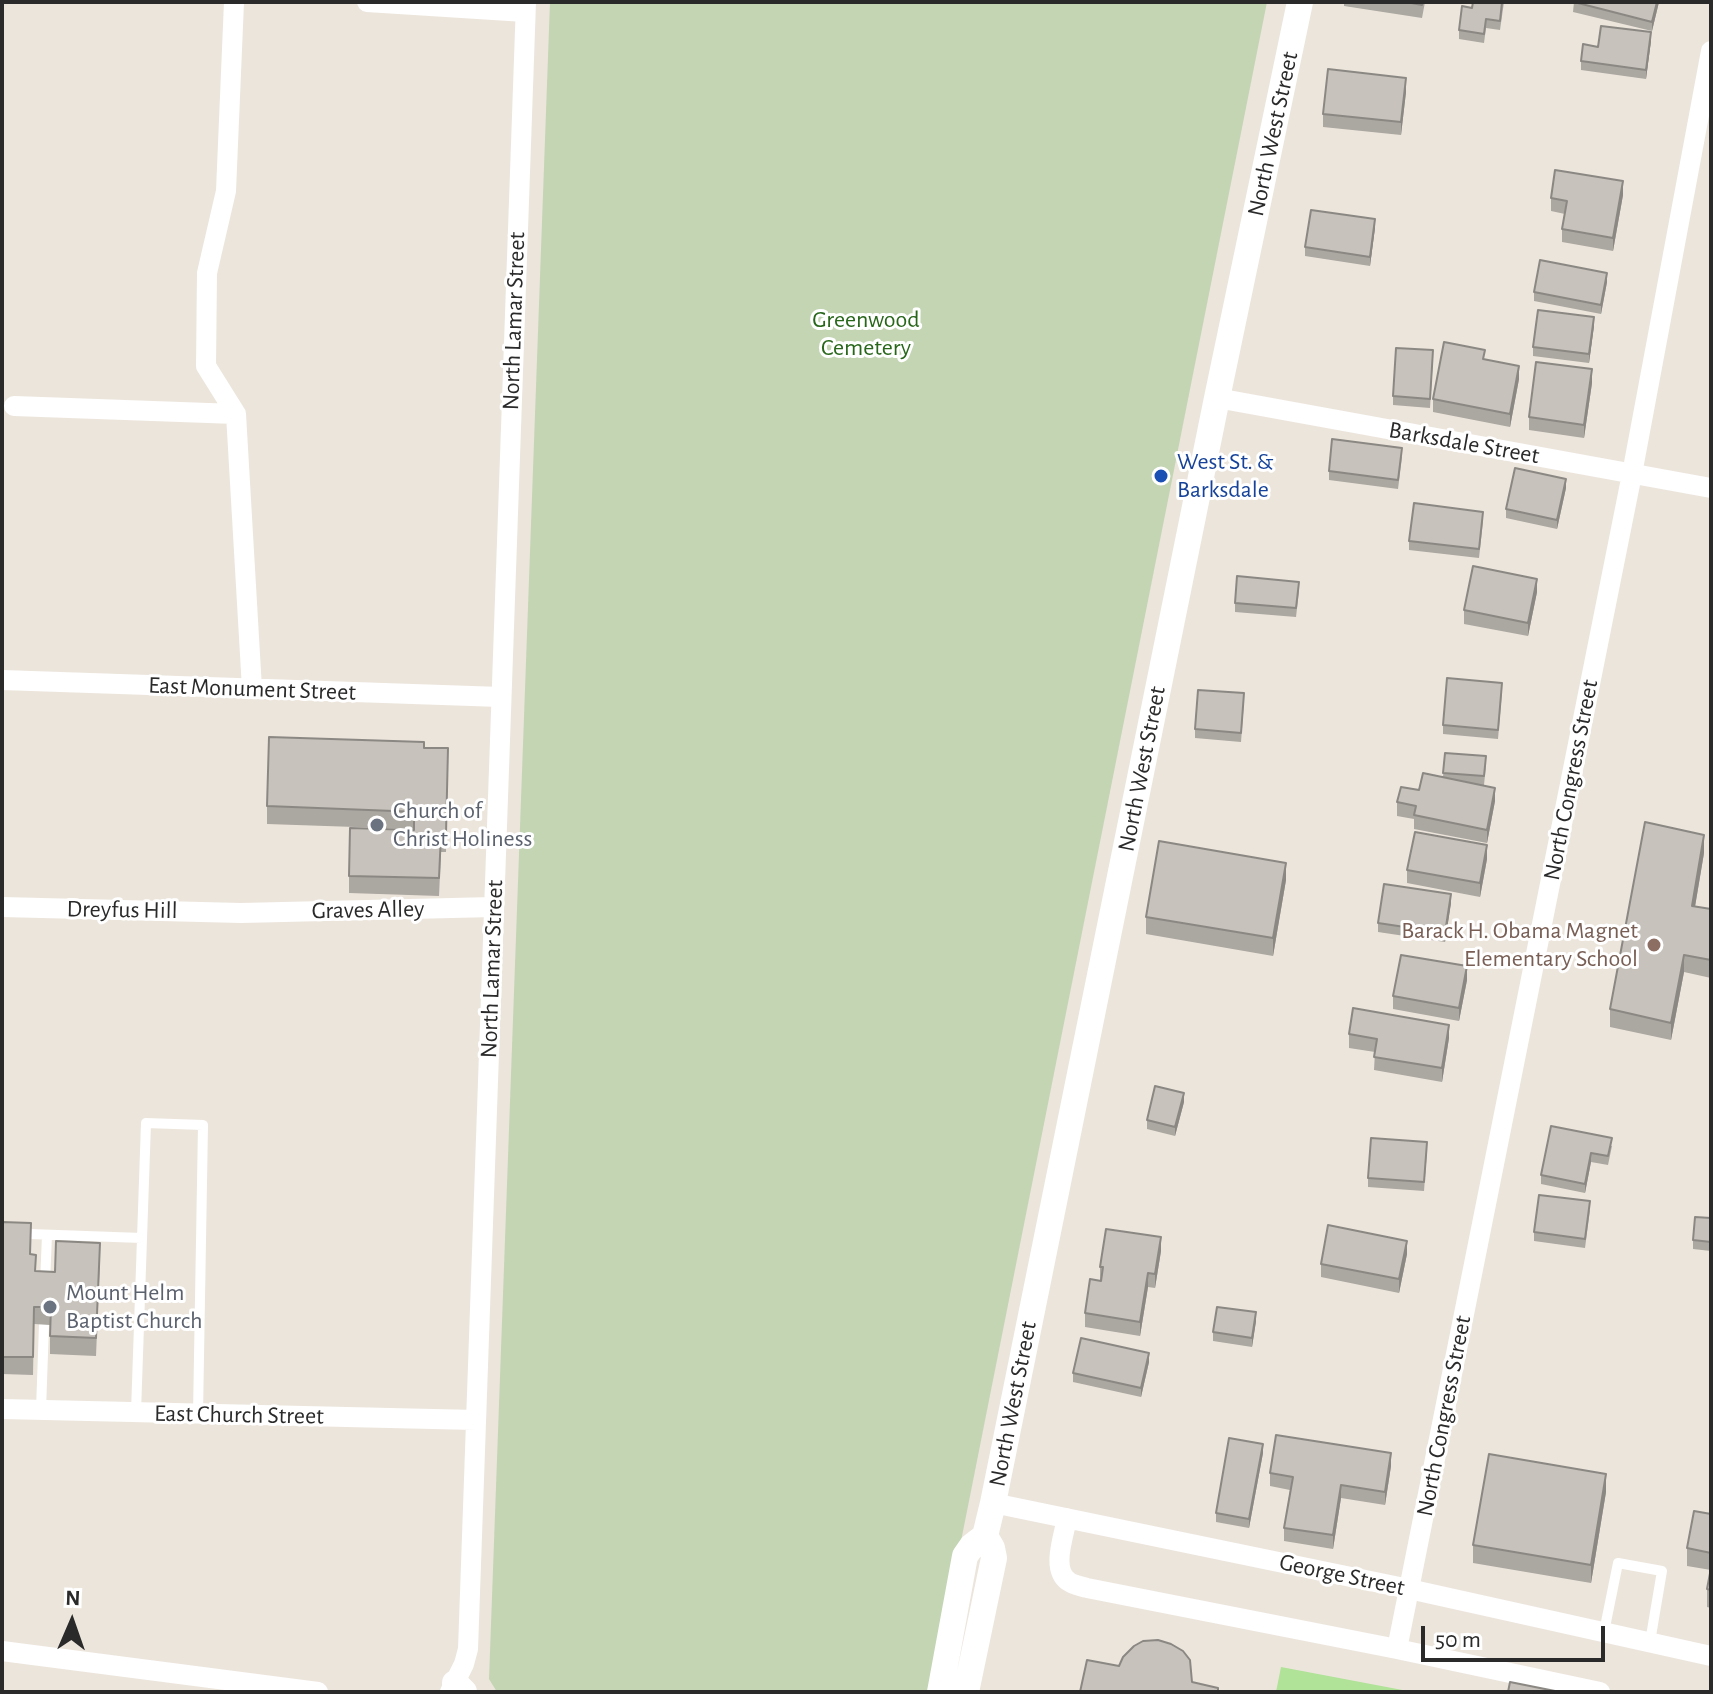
<!DOCTYPE html>
<html>
<head>
<meta charset="utf-8">
<style>
  body { margin:0 }
  #map { position:relative; width:1713px; height:1694px; overflow:hidden; background:#ece5dc; font-family:"Alegreya Sans",sans-serif }
  canvas { display:block }
  .frame { position:absolute; inset:0; border:4px solid #2a2a2a; pointer-events:none }
  .north { position:absolute; left:32px; top:1582px; width:80px; height:80px; -webkit-text-stroke:6px #fff; paint-order:stroke; rotate:2deg; font-size:22px; font-weight:700; line-height:32px; text-align:center; color:#2a2a2a }
  .north::after { content:''; display:block; margin:auto; width:28px; height:36px; background:#2a2a2a; clip-path:polygon(50% 0,100% 100%,50% 72%,0 100%) }
  .scale { position:absolute; left:1421px; top:1626px; width:184px; height:36px; box-sizing:border-box; border:4px solid #2a2a2a; border-top:0; padding-left:10px; font-size:24px; line-height:28px; white-space:nowrap; color:#2a2a2a; -webkit-text-stroke:6px #fff; paint-order:stroke }
</style>
</head>
<body>
<div id="map">
<canvas width="1713" height="1694"></canvas>
<div class="frame"></div>
<div class="north">N</div>
<div class="scale">50 m</div>
</div>
<script>
const ctx = document.querySelector('canvas').getContext('2d');
ctx.lineJoin = 'round';
function fill(path, color) {
  ctx.fillStyle = color;
  ctx.fill(path, 'evenodd');
}
function strokePath(path, color, width, dash) {
  ctx.strokeStyle = color;
  ctx.lineWidth = width;
  ctx.lineCap = dash ? 'butt' : 'round';
  ctx.setLineDash(dash || []);
  ctx.stroke(path);
}
function label(font, color, halo, rows, align = 'center') {
  ctx.font = font + ' "Alegreya Sans",sans-serif';
  ctx.lineWidth = 6;
  ctx.setLineDash([]);
  ctx.textBaseline = 'middle';
  ctx.strokeStyle = halo;
  ctx.fillStyle = color;
  for (const [text, x, y, turn = 0] of rows) {
    ctx.save();
    ctx.translate(x, y);
    ctx.rotate((+turn || 0) * Math.PI / 180);
    ctx.textAlign = isNaN(turn) ? turn : align;
    if (halo) ctx.strokeText(text, 0, 0);
    ctx.fillText(text, 0, 0);
    ctx.restore();
  }
}
fill(new Path2D(`
  M1281,1667l132,25h-137z`), '#b0e298');
fill(new Path2D(`
  M550,2h717l-336,1690h-434l-8,-13z`), '#c3d5b3');
strokePath(new Path2D(`
  M2,1233l140,5
  M45,1283l2,-48
  M41,1410l3,-85
  M136,1412l10,-289 57,2 -5,289
  M1604,1632l14,-69 44,8 -12,71`), '#fff', 10);
strokePath(new Path2D(`
  M234,2l-8,189 -19,82 -1,93 30,48
  M367,2l158,10
  M1217,398l494,90
  M14,406l222,8 16,275
  M2,680l499,17
  M2,907l239,6 253,-6
  M2,1409l474,11
  M993,1503l416,86 302,67
  M1067,1518c-3,18 -16,51 1,63 5,4 12,5 19,7l310,61 203,43
  M1397,1649l235,-1175 79,-423
  M2,1651l316,41
  M450,1692l14,-28 4,-15 58,-1647`), '#fff', 20);
strokePath(new Path2D(`
  M455,1683l9,9
  M940,1692l25,-136 7,-10 13,-10 8,-33 224,-1105 83,-396
  M966,1692l28,-134 -2,-10 -7,-12`), '#fff', 26);
fill(new Path2D(`
  M1344,2h81l-3,16 -78,-12z
  M1473,2h31l-4,28 -14,-2 -2,15 -25,-4v-9l13,-22z
  M1574,2h85l-7,29 -79,-19z
  M1651,41l-5,38 -65,-9v-9l17,-14z
  M1406,92l-5,43 -78,-8v-13z
  M1623,195l-10,56 -51,-9v-13l3,-15 -14,-3v-13z
  M1375,228l-5,38 -65,-10v-9z
  M1607,282l-6,32 -67,-13v-9z
  M1594,326l-5,37 -56,-7v-9z
  M1433,359l-3,49 -37,-3v-9z
  M1485,359l34,20 -9,48 -77,-15v-13z
  M1592,383l-8,55 -55,-8v-13z
  M1402,457l-4,32 -69,-9v-9z
  M1566,488l-9,41 -51,-11v-9z
  M1483,521l-4,37 -70,-8v-9z
  M1299,591l-3,26 -61,-5v-9z
  M1537,592l-9,44 -64,-12v-14z
  M1502,692l-4,47 -55,-5v-9z
  M1244,702l-3,40 -46,-4v-9z
  M424,748h24l-2,104h-5l-2,44 -90,-3v-17l65,-47 -147,-5v-18z
  M1445,753l41,12 -2,20 11,16 -8,42 -73,-14v-10l-17,-3v-14l46,-25z
  M1704,853l-9,54 16,2v69l-27,-6 -13,68 -61,-13v-18z
  M1487,859l-7,38 -73,-14v-13z
  M1286,880l-13,76 -127,-22v-17z
  M1451,903l-6,39 -67,-10v-9z
  M1467,980l-8,41 -66,-12v-13z
  M1349,1034l100,4 -7,44 -68,-12 1,-18 -26,-4z
  M1184,1102l-9,34 -28,-7v-9z
  M1551,1126l61,20 -4,19 -17,-3 -6,31 -44,-9v-9z
  M1427,1151l-3,40 -56,-4v-9z
  M1590,1210l-5,38 -51,-7v-9z
  M1711,1218v33l-18,-2v-9z
  M2,1222l29,32 5,17 19,1 45,-12 -4,96 -46,-2v-29l-16,-1 -1,51 -31,-1z
  M1161,1251l-6,37 -7,-1 -8,49 -55,-9v-14l15,-33v-13z
  M1407,1254l-8,39 -78,-16v-13z
  M1256,1321l-4,26 -39,-6v-9z
  M1149,1362l-8,35 -68,-15v-9z
  M1263,1453l-14,75 -33,-6v-9z
  M1391,1466l-6,39 -44,-7 -8,51 -49,-8v-13l6,-38 -20,-4v-13z
  M1606,1492l-15,91 -118,-20v-18z
  M1711,1514v94l-4,-1v-18l4,-19 -24,-4v-18z`), '#aba7a1');
fill(new Path2D(`
  M1657,2h2l-7,29v-9z
  M1651,32v9l-5,38v-9z
  M1406,78v14l-5,43v-13z
  M1623,181v14l-10,56v-13z
  M1375,219v9l-5,38v-9z
  M1607,273v9l-6,32v-9z
  M1594,317v9l-5,37v-9z
  M1519,366v13l-9,48v-13z
  M1592,369v14l-8,55v-13z
  M1566,479v9l-9,41v-9z
  M1537,579v13l-9,44v-13z
  M1495,788v13l-8,42v-13z
  M1704,835v18l-12,71v-18z
  M1487,845v14l-7,38v-14z
  M1286,863v17l-13,76v-18z
  M1451,894v9l-6,39v-9z
  M1684,955v17l-13,68v-17z
  M1467,966v14l-8,41v-13z
  M1449,1025v13l-7,44v-14z
  M1184,1093v9l-9,34v-9z
  M1591,1153v9l-6,31v-9z
  M1161,1237v14l-6,37v-14z
  M1407,1241v13l-8,39v-14z
  M1148,1273v14l-8,49v-14z
  M1256,1312v9l-4,26v-9z
  M1149,1353v9l-8,35v-9z
  M1263,1444v9l-14,75v-9z
  M1391,1453v13l-6,39v-13z
  M1606,1474v18l-15,91v-18z
  M1341,1485v13l-8,51v-14z`), '#8b8883');
const building = new Path2D(`
  M1406,2h17l-1,3z
  M1473,2h29l-2,19 -14,-2 -2,15 -25,-4 3,-24 10,2z
  M1574,2h83l-5,20z
  M1601,26l50,6 -5,38 -65,-9 2,-17 15,3z
  M1328,69l78,9 -5,44 -78,-8z
  M1555,170l68,11 -10,57 -51,-9 5,-28 -16,-3z
  M1311,210l64,9 -5,38 -65,-10z
  M1540,260l67,13 -6,32 -67,-13z
  M1538,310l56,7 -5,37 -56,-7z
  M1444,342l41,8 -2,9 36,7 -9,48 -77,-15z
  M1396,348l37,2 -3,49 -37,-3z
  M1536,362l56,7 -8,56 -55,-8z
  M1332,439l70,9 -4,32 -69,-9z
  M1515,468l51,11 -9,41 -51,-11z
  M1414,503l69,9 -4,37 -70,-8z
  M1473,566l64,13 -9,44 -64,-13z
  M1237,576l62,6 -3,26 -61,-5z
  M1447,678l55,5 -4,47 -55,-5z
  M1198,690l46,3 -3,40 -46,-4z
  M269,737l155,5v6h24l-2,86h-5l-2,44 -90,-2 1,-48 64,2v-15h5v-3l-152,-6z
  M1445,753l41,3 -2,20 -41,-3z
  M1423,773l72,15 -8,42 -73,-15 2,-9 -19,-4 4,-15 18,3z
  M1645,822l59,13 -12,71 19,3v51l-27,-5 -13,68 -61,-14z
  M1415,832l72,13 -7,38 -73,-13z
  M1159,841l127,22 -13,75 -127,-21z
  M1384,884l67,10 -6,39 -67,-10z
  M1401,955l66,11 -8,42 -66,-12z
  M1353,1008l96,17 -7,43 -68,-11 3,-18 -28,-5z
  M1155,1086l29,7 -9,34 -28,-7z
  M1551,1126l61,12 -4,18 -17,-3 -6,31 -44,-9z
  M1371,1138l56,4 -3,40 -56,-4z
  M1539,1195l51,6 -5,38 -51,-7z
  M1695,1217l16,1v24l-18,-2z
  M2,1222l29,1 -1,31 6,1 -1,16 20,1 1,-31 44,2 -4,95 -46,-2 1,-29h-17l-1,50h-31z
  M1328,1225l79,16 -8,38 -78,-15z
  M1106,1229l55,8 -6,37 -7,-1 -8,49 -55,-9 5,-34 11,2 2,-14h-3z
  M1217,1307l39,5 -4,26 -39,-6z
  M1081,1338l68,15 -8,35 -68,-15z
  M1276,1435l115,18 -6,39 -44,-7 -8,50 -49,-7 9,-51 -23,-4z
  M1229,1438l34,6 -14,75 -33,-6z
  M1489,1454l117,20 -15,91 -118,-20z
  M1694,1511l17,3v39l-24,-5z
  M1711,1568v22l-4,-1z
  M1158,1640l13,4 12,7 7,9 2,22 26,6v4h-138l7,-32 32,6 4,-9 11,-11 9,-5z
  M1510,1682l50,10h-52z`);
fill(building, '#c7c2bb');
strokePath(building, '#8b8883', 2);
for (const [x, y, r, color] of [
  [1161,476,8,"#1a4fb4"],
  [377,825,8,"#6b7280"],
  [1654,945,8,"#8d6e63"],
  [50,1307,8,"#6b7280"]
]) {
  const dot = new Path2D();
  dot.arc(x, y, r, 0, 2 * Math.PI);
  ctx.fillStyle = color;
  ctx.fill(dot);
  strokePath(dot, '#fff', 3);
}
label('24px', '#2a2a2a', '#fff', [
  ["North West Street",1273,134,-78],
  ["North Lamar Street",514,321,-88],
  ["Barksdale Street",1464,443,10],
  ["East Monument Street",252,689,2],
  ["North West Street",1142,769,-79],
  ["North Congress Street",1571,780,-79],
  ["Dreyfus Hill",122,910,1],
  ["Graves Alley",368,910,-1],
  ["North Lamar Street",492,969,-88],
  ["North West Street",1013,1404,-79],
  ["East Church Street",239,1415,1],
  ["North Congress Street",1444,1416,-79],
  ["George Street",1342,1575,12]
]);
label('24px', '#28661a', '#fff', [
  ["Greenwood",866,320],
  ["Cemetery",866,348]
]);
label('24px', '#164399', '#fff', [
  ["West St. &",1177,462],
  ["Barksdale",1177,490]
], 'left');
label('24px', '#5b616d', '#fff', [
  ["Church of",393,811],
  ["Christ Holiness",393,839],
  ["Mount Helm",66,1293],
  ["Baptist Church",66,1321]
], 'left');
label('24px', '#785e54', '#fff', [
  ["Barack H. Obama Magnet",1638,931],
  ["Elementary School",1638,959]
], 'right');
</script>
</body>
</html>
